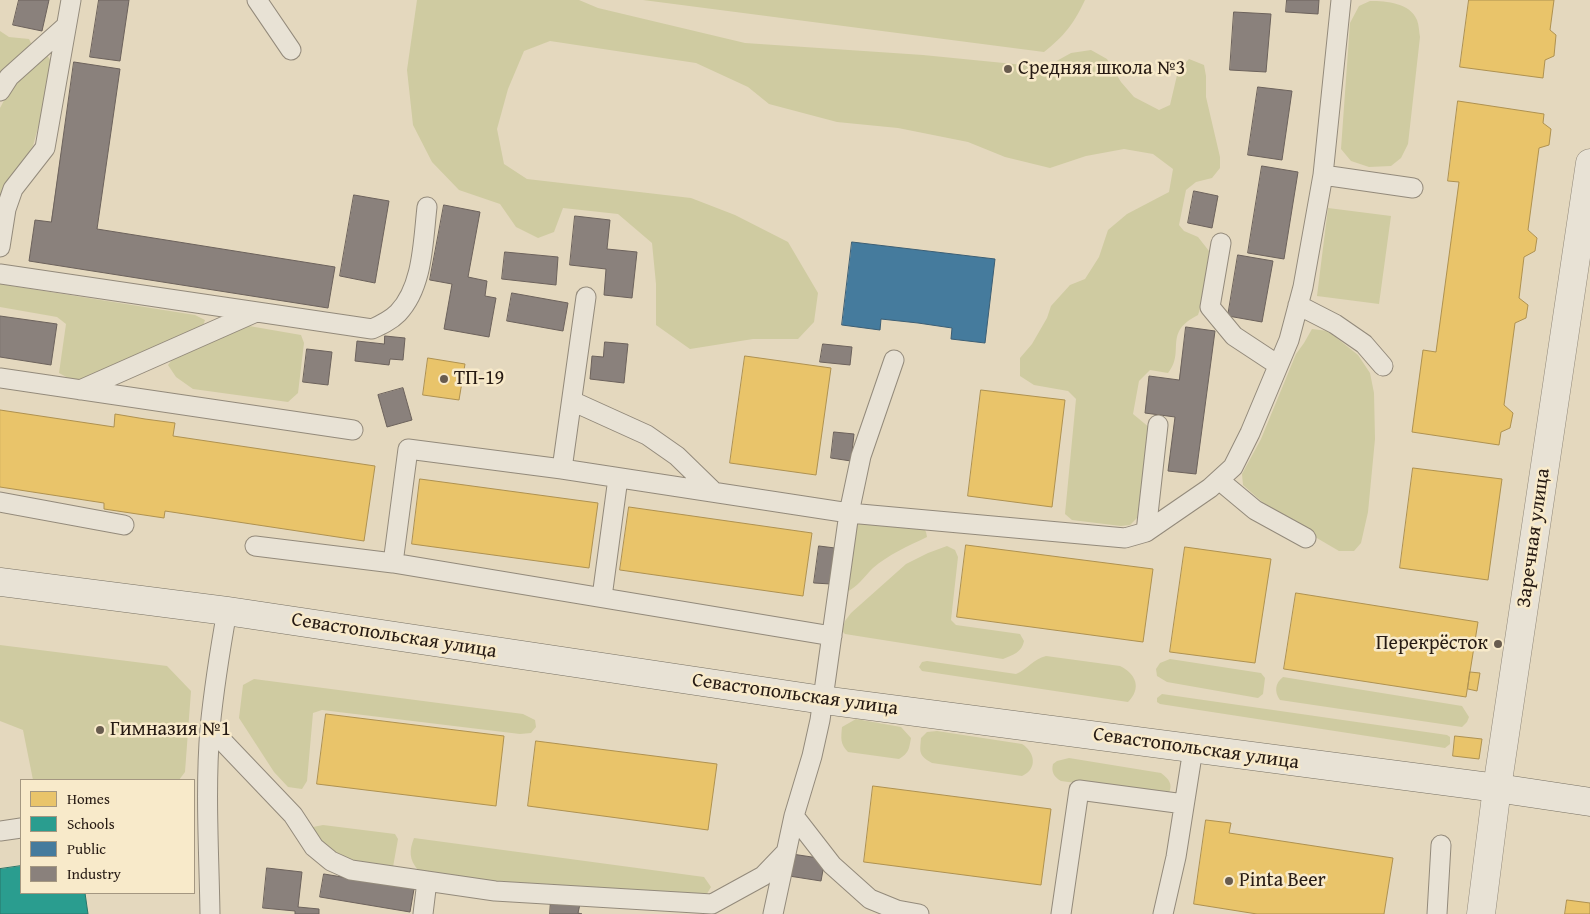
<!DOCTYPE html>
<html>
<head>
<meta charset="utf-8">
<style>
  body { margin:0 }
  #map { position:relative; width:1590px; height:914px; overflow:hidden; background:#e4d8be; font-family:"Gentium Book Plus",serif }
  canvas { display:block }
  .legend { position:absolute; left:20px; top:779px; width:175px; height:115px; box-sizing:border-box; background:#f8eaca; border:1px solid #a49781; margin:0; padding:6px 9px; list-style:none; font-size:15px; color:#261a13 }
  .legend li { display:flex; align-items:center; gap:10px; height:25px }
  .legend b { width:25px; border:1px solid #a49781 }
</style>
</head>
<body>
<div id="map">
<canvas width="1590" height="914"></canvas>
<ul class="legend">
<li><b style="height:14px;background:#e9c46a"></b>Homes</li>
<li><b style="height:14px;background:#2a9d8f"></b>Schools</li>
<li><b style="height:14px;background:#457b9d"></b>Public</li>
<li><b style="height:14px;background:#8a817c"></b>Industry</li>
</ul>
</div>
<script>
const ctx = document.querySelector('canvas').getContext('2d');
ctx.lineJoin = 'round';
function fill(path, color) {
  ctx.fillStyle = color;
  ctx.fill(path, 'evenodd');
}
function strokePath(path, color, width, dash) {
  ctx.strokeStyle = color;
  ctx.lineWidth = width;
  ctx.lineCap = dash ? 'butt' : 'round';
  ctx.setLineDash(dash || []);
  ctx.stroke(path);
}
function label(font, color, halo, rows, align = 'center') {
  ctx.font = font + ' "Gentium Book Plus",serif';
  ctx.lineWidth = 5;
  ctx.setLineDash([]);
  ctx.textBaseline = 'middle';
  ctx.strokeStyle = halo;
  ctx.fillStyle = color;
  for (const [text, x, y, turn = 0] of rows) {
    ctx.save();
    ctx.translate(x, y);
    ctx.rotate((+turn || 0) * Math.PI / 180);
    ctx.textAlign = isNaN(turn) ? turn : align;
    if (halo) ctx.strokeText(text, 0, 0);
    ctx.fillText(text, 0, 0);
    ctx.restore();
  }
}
fill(new Path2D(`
  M417,0h162l19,8 147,35 178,12 101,10 29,-2 18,-10 20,-3 16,9 14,23 13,15 25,13 11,-5 8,-34 11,-12 15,6 2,11v21l14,60v11l-8,10 -16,4 -10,8 -7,35 5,6 14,6 11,14 -7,52 -4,12c-36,18 -12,36 -30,58l-18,-3 -11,11 -6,33 17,14 -13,90 -7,7 -9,1 -49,-6 -7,-6 11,-115 -8,-8 -34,-6 -14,-9v-18l12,-14 15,-26 4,-12 19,-21 15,-6 14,-22 9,-27 19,-16 42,-22 4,-23 -20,-15 -29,-5 -38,7 -36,12 -45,-11 -37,-15 -70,-14 -61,-6 -68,-18 -21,-17 -52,-24 -146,-22 -26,10 -16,38 -11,40 7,35 23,15 164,19 44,17 53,27 30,51 -4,29 -16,17h-45l-63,10 -34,-24v-41l-4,-41 -34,-29 -55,-6 -9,24 -16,6 -22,-11 -16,-23 -41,-14 -27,-28 -19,-37 -6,-55z
  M643,0h442c-12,25 -20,35 -41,52z
  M1370,1c17,0 40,2 47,19 2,5 2,12 3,17l-12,107 -7,14 -10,8 -22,1 -18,-6 -10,-12 9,-126 9,-17z
  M0,31l9,6 20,2 3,6 -32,34z
  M46,54l5,7 -11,59 -7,26 -16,23 -17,33v-94l11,-21z
  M1328,208l63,8 -12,88 -62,-8z
  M0,284l195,31 10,5 -3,9 -114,50 -16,1 -13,-7 7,-49 -9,-7 -57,-10z
  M249,326l52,9 3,8 -6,50 -10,9 -95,-13 -17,-12 -8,-12 9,-12 62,-26z
  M1312,329l16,2 30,24 12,18 4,20 1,46 -7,73 -7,31 -7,8h-15l-29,-17 -49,-33 -18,-16 -1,-11 19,-35 35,-85 8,-11z
  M859,523l64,4 3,5 1,5c-19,9 -39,18 -54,31 -9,9 -15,18 -26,24l6,-66z
  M947,546l8,4 3,7 -7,63 5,5 64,9 4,7c-2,11 -11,14 -21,18l-158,-25 -3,-3 3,-10 6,-8 55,-49 22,-11z
  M0,645l167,21 24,25 -6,81 -6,8h-146l-10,-50 -23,-9z
  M1046,656l74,10c16,8 22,22 8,36l-206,-31 -3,-4 3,-5 5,-1 89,13c12,-5 17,-15 30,-18z
  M1170,659l91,14 4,5 -2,16 -5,4 -91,-16 -10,-6 -1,-7 4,-6z
  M1283,677l179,29 7,11 -2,5 -5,5 -182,-27c-6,-8 -5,-17 3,-23z
  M254,679l269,35 12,6 1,7 -5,6 -11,1 -198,-24 -9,3 -6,68 -5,8 -14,-2 -14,-15 -35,-54 4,-33z
  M1162,694l285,41 3,2v7l-5,4 -285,-44 -3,-2v-4z
  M856,719l45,8 10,11c-2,11 -2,15 -12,21l-51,-7c-8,-8 -7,-14 -6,-25z
  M937,731l85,13c13,8 16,25 0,32l-90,-13c-14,-8 -12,-11 -11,-25l6,-6z
  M1069,758l92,15c8,6 12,11 8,20l-5,2 -103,-14c-7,-4 -10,-9 -8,-17l4,-3z
  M323,825l72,9 3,5 -5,28 -39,-3 -35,-20 -7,-12 1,-5z
  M414,838l290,39 7,10 -6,10 -210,-13 -77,-14c-9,-11 -9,-19 -4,-32z`), '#cfcba1');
const homes = new Path2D(`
  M1469,0h85l-4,30 6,5 -2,21 -9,4 -2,18 -83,-11z
  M1458,101l86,13 -1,9 8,6 -2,16 -10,3 -11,82 9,8 -2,13 -11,6 -5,41 9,7 -2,13 -11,5 -11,82 9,8 -3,15 -9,4 -2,13 -87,-13 11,-82 13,2 23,-170 -11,-1z
  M745,356l86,12 -15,107 -86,-12z
  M428,358l37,6 -6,36 -36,-5z
  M981,390l84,10 -13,107 -84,-11z
  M0,410l114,17 1,-13 30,5 30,4 -2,13 202,30 -11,75 -199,-30 -1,7 -60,-9v-6l-104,-16z
  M1413,468l89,11 -14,101 -88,-12z
  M420,479l178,24 -9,65 -177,-24z
  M629,507l183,26 -9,63 -183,-26z
  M966,545l187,24 -10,73 -186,-25z
  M1185,547l86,12 -16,104 -85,-11z
  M1296,593l182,29 -12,75 -182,-28z
  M1470,672l10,1 -3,18 -9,-2z
  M326,714l178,22 -8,70 -179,-22z
  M1455,736l27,3 -3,20 -26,-3z
  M536,741l181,23 -9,66 -180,-24z
  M873,786l178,23 -10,76 -177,-23z
  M1206,820l25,3 -2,10 164,25 -9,56h-127l-63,-10z
  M1567,900l23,3v11h-25z`);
fill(homes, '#e9c46a');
strokePath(homes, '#ae9150', 1);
const schools = new Path2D(`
  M21,866v27h64l3,21h-88v-45z`);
fill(schools, '#2a9d8f');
strokePath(schools, '#29766a', 1);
const public = new Path2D(`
  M852,242l143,17 -10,84 -34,-4 1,-11 -34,-5 -37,-4 -1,11 -38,-5z`);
fill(public, '#457b9d');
strokePath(public, '#3c5e74', 1);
const industry = new Path2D(`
  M19,0h30l-7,31 -29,-6z
  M99,0h30l-9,61 -30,-4z
  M1287,0h32l-1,14 -32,-2z
  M1234,12l37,2 -5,58 -36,-2z
  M74,62l46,7 -23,160 238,38 -7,41 -299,-47 6,-41 16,2z
  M1258,87l34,4 -10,69 -34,-5z
  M1262,166l36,6 -14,87 -36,-6z
  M1194,191l24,5 -6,32 -24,-5z
  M354,195l35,6 -14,82 -35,-7z
  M444,205l36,7 -12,65 19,4 -2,15 11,2 -7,39 -45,-8 8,-45 -22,-4z
  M575,216l35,4 -3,29 30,3 -5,46 -28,-3 2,-26 -36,-4z
  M505,252l53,5 -2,28 -54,-6z
  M1238,255l35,6 -11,61 -34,-6z
  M512,293l56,10 -5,28 -56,-10z
  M0,316l57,8 -6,41 -51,-8z
  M1186,327l29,4 -19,143 -28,-3 7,-54 -30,-4 4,-37 30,4z
  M385,336l20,2 -2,22 -13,-1 -1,6 -34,-4 2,-20 27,3z
  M605,342l23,2 -4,39 -34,-4 2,-23 11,1z
  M823,344l29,3 -2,18 -30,-3z
  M307,349l25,3 -4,33 -25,-3z
  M403,388l9,32 -25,7 -9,-32z
  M834,432l20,2 -3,27 -20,-3z
  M819,546l16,2 -4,36 -17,-1z
  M792,854l33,5 -4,22 -32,-5z
  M267,868l35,4 -4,35 21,2v5h-24v-3l-32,-3z
  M324,874l90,15 -4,23 -90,-15z
  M551,900l29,4 -2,9 4,1h-32z`);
fill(industry, '#8a817c');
strokePath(industry, '#6c625c', 1);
const service = new Path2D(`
  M257,0l34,50
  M0,91l9,-14 57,-51
  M1323,175l90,13
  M1221,243l-11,64 24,29 44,29
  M0,247l6,-38 7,-20 32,-41 26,-148
  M0,274l372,55c9,-4 18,-8 26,-16 25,-26 25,-71 29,-106
  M1298,305l37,19 29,20 19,22
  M0,378l353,52
  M80,390l174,-77
  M572,401l75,34 30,21 37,36
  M562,469l24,-172
  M1219,480l36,30 51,28
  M0,502l124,23
  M1146,532l12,-107
  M255,546l138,17
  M602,597l16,-119
  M832,636l-439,-73 15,-114 154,20 287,44 12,-57 33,-96
  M210,728l83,87 21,32 17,14 20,9 144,21 217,13 51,-28 23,-24
  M794,816l38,49 38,34 27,11 22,4
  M0,831l21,-3
  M210,914c-1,-62 -5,-124 0,-186 4,-40 10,-78 17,-117
  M423,914l4,-33
  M773,914l21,-98 18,-60 8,-36 29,-207 276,25 21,-6 64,-44 23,-21 17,-34 39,-93 14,-53 20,-112 18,-175
  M1061,914l18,-124 105,14
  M1163,914l13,-57 17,-108
  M1437,914l4,-69`);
const minor = new Path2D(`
  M1481,914l16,-126`);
const tertiary = new Path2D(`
  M1497,788l93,-625`);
const secondary = new Path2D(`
  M0,582l227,29 596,89 674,88 93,14`);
strokePath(service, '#938a7b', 21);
strokePath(minor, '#938a7b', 29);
strokePath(tertiary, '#938a7b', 29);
strokePath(secondary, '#787163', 29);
strokePath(service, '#e8e2d5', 19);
strokePath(minor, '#e8e2d5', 28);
strokePath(tertiary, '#e8e2d5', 28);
strokePath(secondary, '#e8e2d5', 28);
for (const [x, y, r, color] of [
  [1008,69,5,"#685c4f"],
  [444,379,5,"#685c4f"],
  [1498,644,5,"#685c4f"],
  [100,730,5,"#685c4f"],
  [1229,881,5,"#685c4f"]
]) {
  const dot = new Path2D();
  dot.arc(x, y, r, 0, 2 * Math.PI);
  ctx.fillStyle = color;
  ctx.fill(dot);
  strokePath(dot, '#f8eaca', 2);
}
label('20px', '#261a13', '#f8eaca', [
  ["Средняя школа №3",1018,69],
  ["ТП-19",454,379],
  ["Перекрёсток",1488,644,"right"],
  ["Гимназия №1",110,730],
  ["Pinta Beer",1239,881]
], 'left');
label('20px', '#261a13', '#f8eaca', [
  ["Заречная улица",1534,538,-82],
  ["Севастопольская улица",394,636,9],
  ["Севастопольская улица",795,695,8],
  ["Севастопольская улица",1196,749,8]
]);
</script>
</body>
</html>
